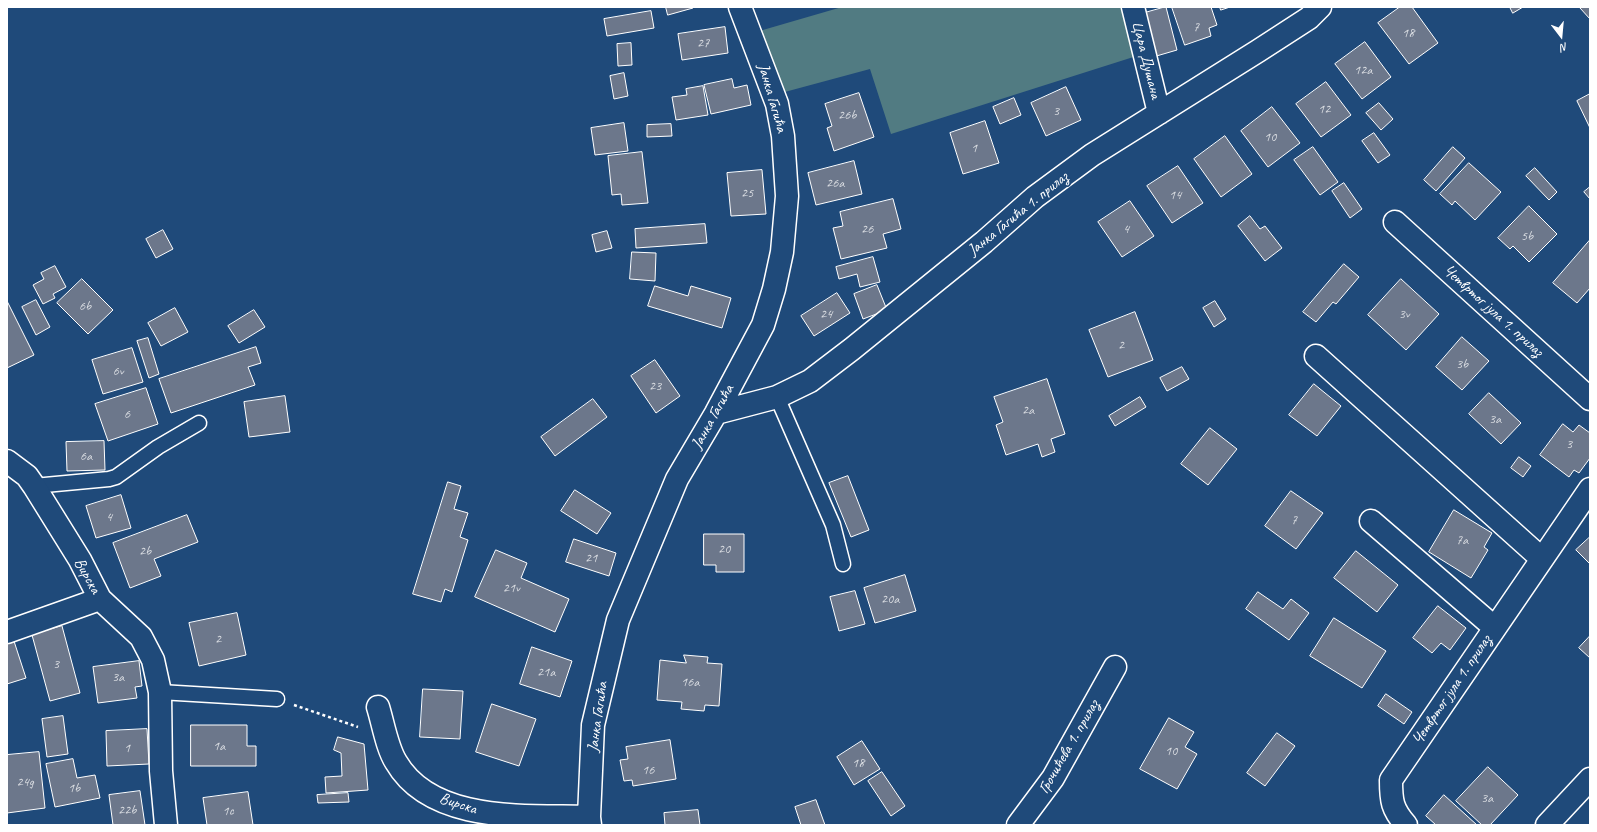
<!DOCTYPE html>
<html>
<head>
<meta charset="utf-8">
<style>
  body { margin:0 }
  #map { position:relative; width:1597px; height:832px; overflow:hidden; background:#1f4a7a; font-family:Caveat,sans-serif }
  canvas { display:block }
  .frame { position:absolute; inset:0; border:8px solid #fff; pointer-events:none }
  .north { position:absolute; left:1541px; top:16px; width:40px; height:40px; -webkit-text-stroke:3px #1f4a7a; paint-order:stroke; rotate:164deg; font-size:11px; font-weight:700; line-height:16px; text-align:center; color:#fff }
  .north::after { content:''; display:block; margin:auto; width:14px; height:18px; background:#fff; clip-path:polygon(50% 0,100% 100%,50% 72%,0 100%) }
</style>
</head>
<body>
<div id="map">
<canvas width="1597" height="832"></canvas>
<div class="frame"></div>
<div class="north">N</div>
</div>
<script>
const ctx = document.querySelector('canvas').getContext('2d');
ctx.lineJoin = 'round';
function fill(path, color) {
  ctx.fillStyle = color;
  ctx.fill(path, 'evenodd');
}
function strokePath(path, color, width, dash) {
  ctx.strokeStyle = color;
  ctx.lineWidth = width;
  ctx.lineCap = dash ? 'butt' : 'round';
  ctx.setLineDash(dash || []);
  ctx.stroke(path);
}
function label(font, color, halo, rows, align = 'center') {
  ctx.font = font + ' Caveat,sans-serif';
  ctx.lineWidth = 3.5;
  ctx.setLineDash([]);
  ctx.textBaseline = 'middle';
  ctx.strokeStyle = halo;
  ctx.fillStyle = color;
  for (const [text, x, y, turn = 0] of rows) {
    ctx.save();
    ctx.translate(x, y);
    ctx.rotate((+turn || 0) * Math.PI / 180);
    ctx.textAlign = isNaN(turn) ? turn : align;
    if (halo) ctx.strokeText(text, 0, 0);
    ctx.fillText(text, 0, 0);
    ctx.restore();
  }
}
fill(new Path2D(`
  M842,7h294l10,46 -255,81 -21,-65 -89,24 -25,-61z`), '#517b82');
const building = new Path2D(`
  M666,7h27v1l-25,7z
  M1166,7l11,43 -24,7 -12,-43z
  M1172,7h39l6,18 -8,3 2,8 -26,9z
  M1220,7h10l-9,3z
  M1400,7h12l26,36 -29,21 -31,-41z
  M1510,7h13l-10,6z
  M1590,7v12l-10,-11z
  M651,11l3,17 -47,8 -3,-17z
  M725,27l3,26 -46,7 -4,-26z
  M1365,42l26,35 -29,22 -27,-35z
  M631,43l1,22 -14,1 -1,-22z
  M624,73l4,23 -14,3 -4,-23z
  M732,79l2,9 13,-3 4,20 -40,9 -7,-29z
  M1326,82l25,33 -30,22 -25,-33z
  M703,86l5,29 -32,5 -4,-23 15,-2 -1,-6z
  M1066,87l15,33 -35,16 -15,-33z
  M859,93l15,44 -40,14 -7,-23 5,-2 -7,-22z
  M1590,94v34l-13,-27z
  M1014,98l7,17 -21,9 -7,-17z
  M1379,103l14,16 -12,11 -15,-17z
  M1272,107l28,36 -32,24 -27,-36z
  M985,121l14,42 -36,11 -13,-41z
  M624,123l4,28 -33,4 -4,-27z
  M671,124l1,12 -25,1v-12z
  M1374,133l16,22 -12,8 -16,-22z
  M1225,136l27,38 -31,23 -27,-38z
  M1313,147l25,35 -18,13 -26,-35z
  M1453,147l12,11 -29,33 -12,-11z
  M642,152l6,51 -26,2 -1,-11 -9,1 -4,-39z
  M854,161l8,33 -46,11 -8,-32z
  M1469,163l32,29 -26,28 -20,-19 -3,4 -12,-11z
  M1178,166l25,37 -31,20 -25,-37z
  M1535,168l22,24 -8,8 -23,-24z
  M762,170l4,44 -35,2 -4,-43z
  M1344,183l18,26 -12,9 -18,-27z
  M1590,187v12l-6,-7z
  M893,199l8,30 -18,5 4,14 -46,11 -8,-31 10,-2 -3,-14z
  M1130,201l24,35 -32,21 -24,-35z
  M1529,206l28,28 -28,28 -16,-16 -3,3 -12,-11z
  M1250,216l10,13 5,-3 17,22 -17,13 -27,-35z
  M705,224l2,19 -71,5 -1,-19z
  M163,230l10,19 -17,9 -10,-19z
  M607,231l5,17 -16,4 -4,-17z
  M1590,240v48l-13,15 -24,-20z
  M632,252l24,1 -1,28 -25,-2z
  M873,257l7,25 -20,5 -3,-13 -18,5 -3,-12z
  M1344,264l15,13 -23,27 -3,-2 -17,20 -13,-10z
  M55,266l11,21 -13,7 2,4 -12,6 -10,-19 11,-6 -3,-6z
  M82,279l31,31 -25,24 -31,-31z
  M1401,279l38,35 -33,36 -38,-35z
  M877,285l10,25 -24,9 -9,-25z
  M655,286l33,10 3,-10 40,12 -9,30 -74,-22z
  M837,293l13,20 -36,23 -13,-20z
  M36,300l14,27 -14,8 -14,-28z
  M7,301l27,54 -27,13z
  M1215,301l11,18 -12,8 -11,-19z
  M175,308l13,24 -27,14 -13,-23z
  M254,310l11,17 -26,16 -11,-17z
  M1135,312l18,48 -45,17 -19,-47z
  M1462,337l27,24 -27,29 -26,-23z
  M148,338l11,36 -10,4 -12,-37z
  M256,347l5,16 -13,4 7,18 -84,28 -12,-34z
  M132,348l11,34 -40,12 -11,-34z
  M655,360l25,36 -24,17 -25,-37z
  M1182,367l7,12 -22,12 -7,-13z
  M1047,379l18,55 -14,5 4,13 -13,5 -4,-13 -32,11 -10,-30 7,-3 -9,-25z
  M1314,384l27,22 -24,30 -28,-21z
  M146,388l12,36 -50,17 -13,-37z
  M1489,393l32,30 -20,21 -32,-30z
  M285,396l5,36 -41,5 -5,-35z
  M1140,397l6,10 -31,19 -6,-10z
  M593,399l14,18 -52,39 -14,-19z
  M1563,424l10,8 6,-7 11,8v25l-11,15 -5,-3 -5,7 -29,-22z
  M1210,428l27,21 -29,36 -27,-21z
  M104,441l1,29 -38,1 -1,-29z
  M1519,457l12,9 -8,11 -12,-9z
  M848,476l21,54 -18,7 -22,-54z
  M448,482l13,4 -7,23 14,4 -8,24 8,3 -16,52 -7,-3 -4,13 -28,-8z
  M575,490l36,23 -14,21 -36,-23z
  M1291,491l32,22 -27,36 -31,-23z
  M121,495l10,33 -35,10 -10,-32z
  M1454,510l38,23 -8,14 4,3 -17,28 -42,-26z
  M187,515l11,27 -44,17 7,17 -31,12 -17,-45z
  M704,534h40v38h-28v-7h-12z
  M1590,537v27l-14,-14z
  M574,539l42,14 -7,23 -43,-14z
  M496,550l31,13 -6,15 48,21 -14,33 -80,-35z
  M1356,551l42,34 -21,27 -43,-34z
  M905,575l11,36 -41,12 -11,-35z
  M855,591l10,33 -26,7 -9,-34z
  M1258,592l25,17 8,-10 18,14 -20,27 -43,-31z
  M1438,606l28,22 -16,22 -9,-7 -9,10 -19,-15z
  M237,613l9,42 -47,11 -10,-43z
  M1334,618l52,33 -24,37 -52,-32z
  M62,626l18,67 -30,8 -18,-66z
  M12,635l14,43 -19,6v-47z
  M1590,636v22l-11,-10z
  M532,647l40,14 -12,36 -40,-13z
  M684,655l24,2 -1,6 15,1 -3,42 -14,-1 -1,6 -23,-2 1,-7 -25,-2 3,-40 26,3z
  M139,661l3,25 -7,1 2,11 -39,5 -5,-36z
  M423,689l40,2 -3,48 -40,-2z
  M1386,694l26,18 -8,12 -26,-18z
  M492,704l44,15 -17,47 -43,-14z
  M63,716l5,38 -21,3 -5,-38z
  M1169,718l25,14 -9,15 12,7 -20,35 -37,-20z
  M191,725h56v21h9v20h-65z
  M147,729l2,35 -42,2 -1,-35z
  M1277,733l18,13 -30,40 -18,-13z
  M338,737l26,7 4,46 -42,3 -1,-16 17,-1 -1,-23 -7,-3z
  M670,740l6,39 -43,7 -1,-6 -8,1 -4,-21 8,-1 -2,-12z
  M862,741l18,28 -26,16 -17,-28z
  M39,752l6,56 -38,5v-58z
  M73,759l4,19 18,-3 5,23 -45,9 -9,-43z
  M1488,767l30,28 -28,30h-8l-26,-24z
  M882,772l23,34 -14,10 -23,-35z
  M140,791l5,34h-32l-4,-30z
  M248,792l5,33h-46l-4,-27z
  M348,793l1,9 -31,1 -1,-8z
  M1444,795l33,30h-41l-10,-9z
  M816,800l9,25h-24l-6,-18z
  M698,810l2,15h-35l-1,-12z`);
fill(building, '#6c778b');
strokePath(building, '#fff', 1);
const lane = new Path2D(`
  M777,397l56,128 10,39
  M34,486l75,-7 7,-2 42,-30 41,-24
  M160,692l117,7`);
const street = new Path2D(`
  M1133,7l26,106
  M1395,222l195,177
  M1316,356l226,203
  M716,413l61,-16 33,-16 42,-32 132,-107 51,-45 57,-42 166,-104 51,-33 11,-11
  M7,461l20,15 7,10 46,74 20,39 41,38 12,23 7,32 1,79 5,54
  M1371,521l124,107
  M7,632l93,-33
  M378,707c5,16 9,41 18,55 36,62 131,53 193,55
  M590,825l-1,-8 4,-92 25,-105 59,-141 39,-66 47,-88 11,-36 8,-37 5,-56 -4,-60 -6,-32 -37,-97
  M1018,825l35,-47 62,-111
  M1406,825c-14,-16 -15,-24 -15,-45l199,-291
  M1547,825l43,-46`);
strokePath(lane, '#fff', 17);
strokePath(street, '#fff', 25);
strokePath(new Path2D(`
  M294,705l64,22`), '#fff', 2.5, [3, 3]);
strokePath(lane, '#1f4a7a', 14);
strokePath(street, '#1f4a7a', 22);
label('14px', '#dadde2', null, [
  ["7",1196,27],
  ["18",1408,33],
  ["27",703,43],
  ["12a",1363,70],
  ["12",1324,109],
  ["3",1056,111],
  ["26b",847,115],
  ["10",1270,137],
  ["1",974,148],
  ["26a",835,183],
  ["25",747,193],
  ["14",1175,195],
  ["26",867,229],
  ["4",1126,229],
  ["5b",1527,236],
  ["6b",85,306],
  ["24",826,314],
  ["3v",1404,314],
  ["2",1121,345],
  ["3b",1462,364],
  ["6v",118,371],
  ["23",655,386],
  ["2a",1028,410],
  ["6",127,414],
  ["3a",1495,419],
  ["3",1569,444],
  ["6a",86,456],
  ["4",109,517],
  ["7",1294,520],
  ["7a",1462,540],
  ["20",724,549],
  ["2b",145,551],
  ["21",591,558],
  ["21v",511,588],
  ["20a",890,599],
  ["2",218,639],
  ["3",56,664],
  ["21a",546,672],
  ["3a",118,677],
  ["16a",690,682],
  ["1a",219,746],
  ["1",127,748],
  ["10",1171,751],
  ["18",858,763],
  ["16",648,770],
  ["24g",25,782],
  ["1b",74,788],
  ["3a",1487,798],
  ["22b",127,810],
  ["1c",228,811]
]);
label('16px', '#fff', '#1f4a7a', [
  ["Цара Душана",1146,60,76],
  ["Јанка Гагића",772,98,74],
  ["Јанка Гагића 1. прилаз",1018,214,-39],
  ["Четвртог јула 1. прилаз",1493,311,42],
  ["Јанка Гагића",713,417,-61],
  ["Вирска",87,576,61],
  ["Четвртог јула 1. прилаз",1452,690,-56],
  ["Јанка Гагића",598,717,-82],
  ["Грочићева 1. прилаз",1069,747,-60],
  ["Вирска",458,804,18]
]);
</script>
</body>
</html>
